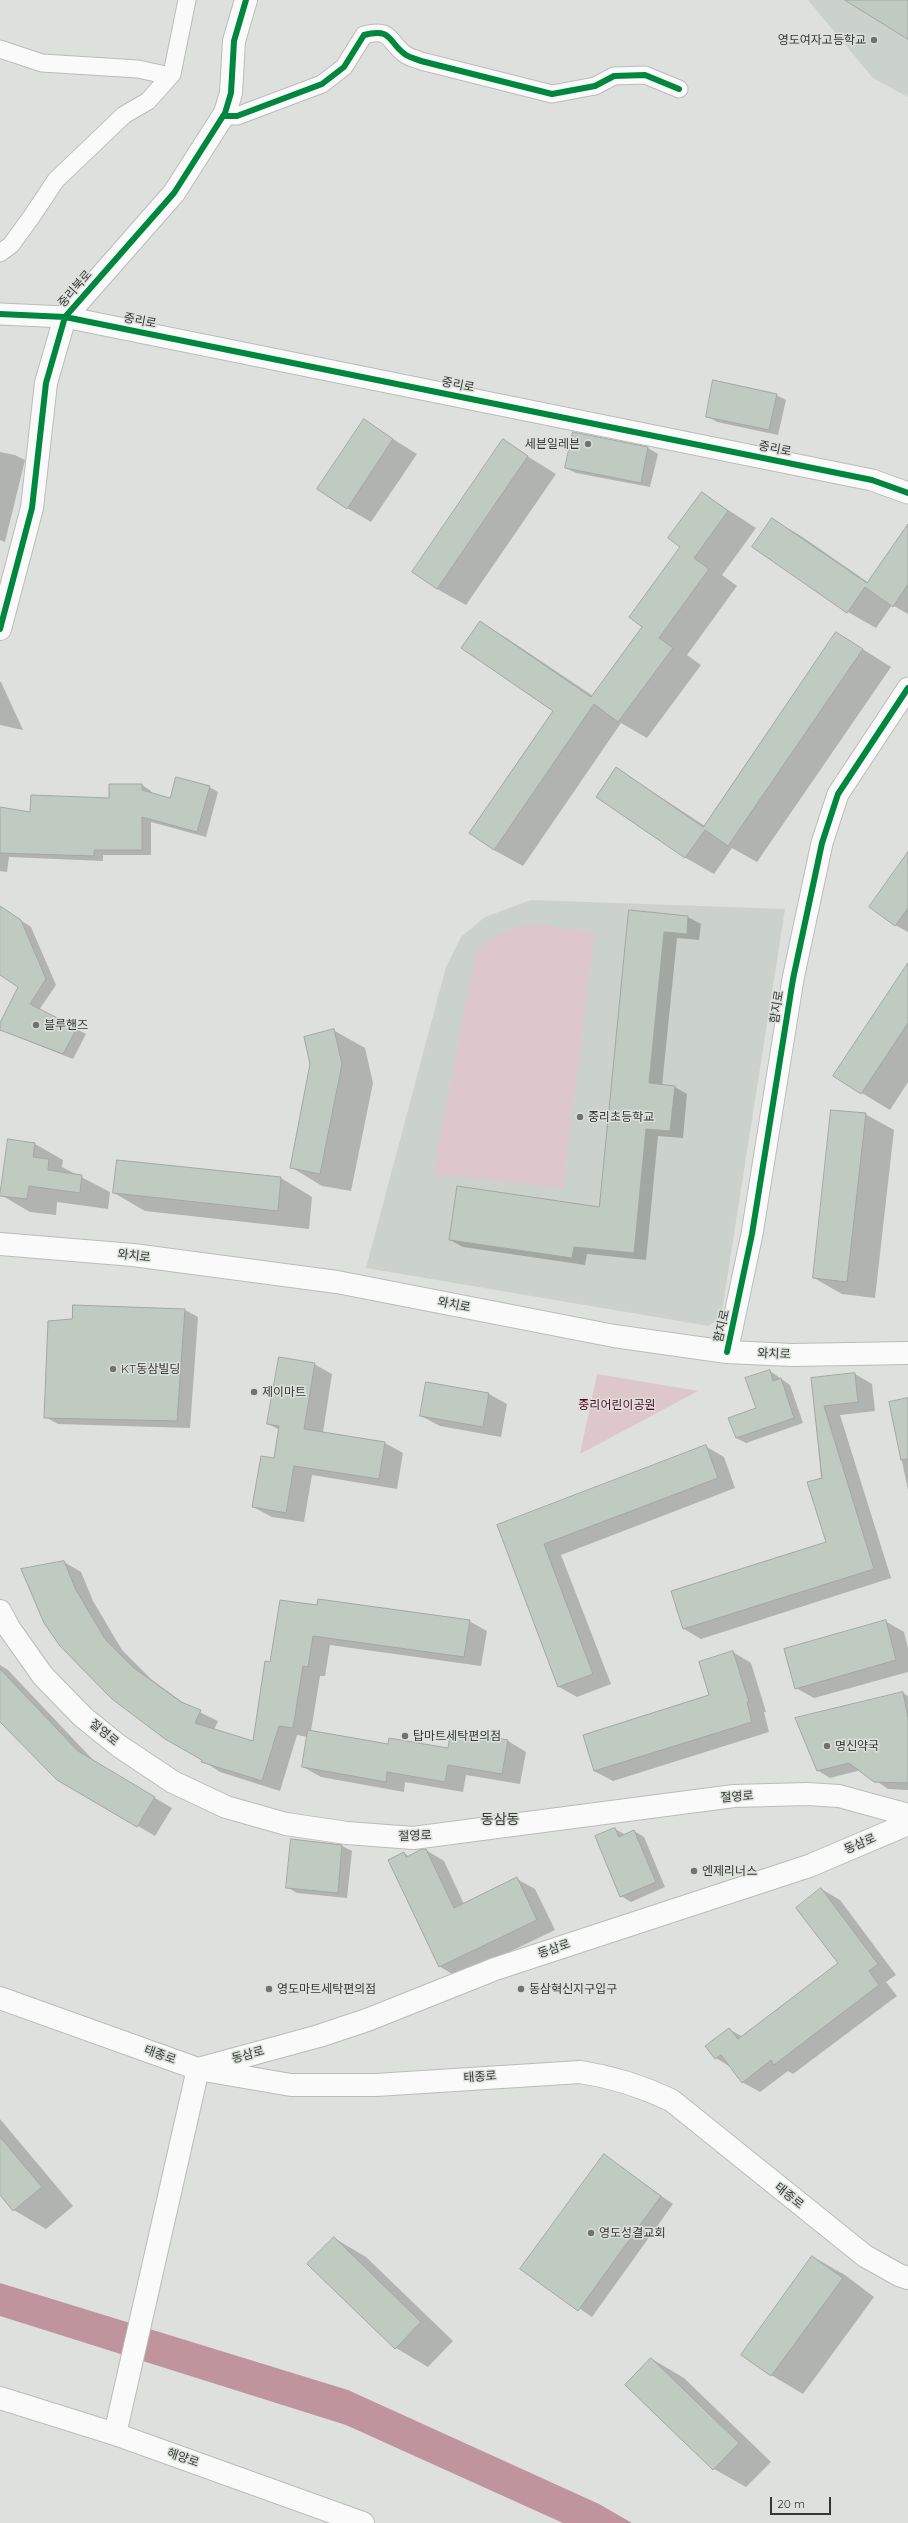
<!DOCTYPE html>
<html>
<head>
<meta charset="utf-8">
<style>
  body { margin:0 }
  #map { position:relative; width:908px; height:2523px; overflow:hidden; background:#dde0dd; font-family:Quicksand,sans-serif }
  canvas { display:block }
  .scale { position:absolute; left:770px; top:2497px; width:61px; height:18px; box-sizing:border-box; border:2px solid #353735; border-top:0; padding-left:5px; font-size:12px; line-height:14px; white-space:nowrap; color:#353735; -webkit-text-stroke:3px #dce1dc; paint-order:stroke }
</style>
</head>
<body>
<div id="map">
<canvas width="908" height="2523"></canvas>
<div class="scale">20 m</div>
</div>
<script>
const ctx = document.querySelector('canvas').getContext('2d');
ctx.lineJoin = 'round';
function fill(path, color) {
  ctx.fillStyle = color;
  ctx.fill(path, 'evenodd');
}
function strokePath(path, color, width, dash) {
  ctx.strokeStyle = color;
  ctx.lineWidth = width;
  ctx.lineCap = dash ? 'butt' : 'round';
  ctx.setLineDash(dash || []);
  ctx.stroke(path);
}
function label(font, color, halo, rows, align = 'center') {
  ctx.font = font + ' Quicksand,"Noto Sans KR",sans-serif';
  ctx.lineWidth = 3;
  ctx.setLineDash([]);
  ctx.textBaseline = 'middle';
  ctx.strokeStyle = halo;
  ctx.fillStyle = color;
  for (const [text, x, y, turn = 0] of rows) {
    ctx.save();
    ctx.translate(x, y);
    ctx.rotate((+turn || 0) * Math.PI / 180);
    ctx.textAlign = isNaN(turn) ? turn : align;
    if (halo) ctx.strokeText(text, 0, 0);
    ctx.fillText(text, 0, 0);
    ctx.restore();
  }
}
fill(new Path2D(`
  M808,0h100v97l-35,-19z
  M531,900l254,9 -64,408 -12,9 -343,-58 80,-301 15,-30 24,-20z`), '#cad2cb');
fill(new Path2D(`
  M531,924l64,8 -32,256 -130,-14 43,-223 25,-18z
  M597,1374l101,17 -118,63z`), '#dec7cb');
fill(new Path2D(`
  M0,2283l348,107 251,114 33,19h-69l-217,-98 -346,-109z`), '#c0949d');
fill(new Path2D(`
  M776,395l10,5 -8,35 -61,-13 -10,-6z
  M364,421l53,33 -46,68 -24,-14z
  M574,433l74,15 10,6 -8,33 -74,-14 -10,-5z
  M503,441l53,33 -90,131 -29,-16z
  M0,452l15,3 10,5 -20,82 -5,-2z
  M702,493l54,35 -34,47 15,11 -50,69 14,10 -54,73 -26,-15 -98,143 -29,-16 60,-140 -74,-88 28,17 85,57 51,-69 38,-80z
  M772,519l29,17 68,47 39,-39v70l-16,-9 -16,23 -28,-16 -95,-65z
  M837,633l54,34 -134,195 -25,-14 -18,26 -28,-16 -89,-61 19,-29 89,58z
  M0,682h1l22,48 -23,-5z
  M110,785h32l9,6v2l20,6 38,-12 9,5 -12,45 -55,-15v33h-48v6l-94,-4 -2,15 -7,-1v-63l31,5 79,-14z
  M908,854v78l-13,-7z
  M0,907l31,20 25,58 -17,25 47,24 -13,25 -73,-29v-5l19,-39 -19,-12z
  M630,911l58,6 13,7 -2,16 -22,-2 -15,148 13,1 12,7 -4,44 -25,-2 -12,124 -59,-6 -2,11 -122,-18 -13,-7 150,-32z
  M908,977v105l-18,28 -28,-17z
  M333,1030l32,18 8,35 -22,108 -29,-5 -31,-19z
  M865,1114l29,16 -19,168 -33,-4 -28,-16z
  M35,1144l28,16 -1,7 48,25 -2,17 -51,-7 -1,13 -26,-3 -29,-17z
  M118,1161l163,17 31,19 -3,32 -164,-18 -31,-18z
  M74,1306l111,4 13,7 -8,111 -132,-4 -13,-7 28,-97z
  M314,1364l18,10 -9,59 62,10 18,10 -6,36 -85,-14 -8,47 -32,-5 -19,-10 22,-47 5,-30 -12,-6z
  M770,1371l20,14 13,38 -57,20 -10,-5 21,-30z
  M855,1374l17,10 3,27 -35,4 51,163 -190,61 -17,-10 -12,-37 155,-49 -15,-164z
  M489,1394l18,10 -6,33 -61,-11 -19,-10z
  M908,1399v91l-18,-87z
  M705,1446l19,11 11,31 -174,67 50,129 -34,13 -18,-10 -61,-161z
  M64,1562l17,10 12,29 29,49 29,29 38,28 29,14 -4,9 40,13 17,-80 10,-62 188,20 18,10 -6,35 -151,-21 -5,31h-5l-9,55 78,14 60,4 3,-18 56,10 18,11 -6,32 -54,-9 -3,17 -58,-10 -1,10 -83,-15 -18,-10 5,-30 -11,-2 -17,56 -60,-19 -83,-54 -55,-49 -21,-23z
  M885,1621l19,11 4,16v24l-94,26 -18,-10z
  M733,1652l18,11 15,49h-2l5,20 -156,49 -19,-10 116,-75z
  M0,1665l8,5 88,93 76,45 -17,28 -97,-57 -58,-59z
  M903,1693l5,3v94l-20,-1 -27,-19 -31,8 -13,-8z
  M615,1829l11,6 8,-4 10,6 21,50 -34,15 -10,-6z
  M292,1840l50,6 10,5 -5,47 -50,-5 -10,-6z
  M426,1850l18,11 20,43 53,-25 18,10 20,41 -98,47 -18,-11 -35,-113 6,4z
  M821,1889l19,11 56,75 -10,7 11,14 -104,78 -5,-3 -28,21 -18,-10 -10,-14 -16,-10 13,-29 14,8 97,-73z
  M0,2119l73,87 -27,23 -32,-19 -14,-16z
  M604,2156l69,48 -81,113 -70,-48z
  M334,2238l32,19 87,84 -25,26 -32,-19z
  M813,2257l32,18 29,22 -71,97 -32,-19z
  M652,2359l32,19 87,84 -25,25 -32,-18z`), '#0003');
const building = new Path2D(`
  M845,0h63v39z
  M713,380l64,14 -8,36 -63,-13z
  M364,419l29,20 -46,70 -30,-20z
  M573,432l75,15 -7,36 -76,-15z
  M503,439l25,17 -91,133 -25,-17z
  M702,492l26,19 -34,47 15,11 -50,69 14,10 -55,74 -24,-18 -100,146 -25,-17 84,-122 -92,-63 19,-27 111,76 51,-70 -13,-10 51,-70 -12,-9z
  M772,518l95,65 41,-59v60l-15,23 -28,-20 -18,26 -95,-66z
  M836,632l27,17 -135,197 -23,-16 -20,28 -89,-61 20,-30 87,60z
  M176,777l34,9 -13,46 -55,-15v33h-48v6l-94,-3v-46l30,5 1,-17 78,3v-14h33v6l28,8z
  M908,852v56l-13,18 -26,-19z
  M0,906l21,14 25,59 -16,25 47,24 -14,26 -63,-24v-7l18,-36 -18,-12z
  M629,910l59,6 -1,18 -23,-2 -15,151 26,3 -5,45 -24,-2 -12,124 -60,-6 -2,11 -123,-18 8,-54 142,21z
  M908,963v60l-47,71 -28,-18z
  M334,1029l8,35 -22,110 -30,-6 20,-104 -6,-27z
  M831,1110l35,3 -19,169 -34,-4z
  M8,1139l27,4 -2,14 16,2 -1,11 34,5 -2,18 -51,-7 -2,13 -27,-3z
  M117,1160l164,17 -3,34 -165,-18z
  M73,1305l112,4 -8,112 -133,-3 4,-97 24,-2z
  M279,1357l36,6 -11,66 81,13 -6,37 -85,-13 -8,47 -34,-6 9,-51 13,2 5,-32 -12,-2z
  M770,1370l3,11 8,-3 13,40 -58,20 -8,-20 28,-10 -11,-30z
  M855,1373l3,29 -34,4 50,163 -191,60 -12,-38 155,-49 -19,-60 15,-4 -11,-100z
  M426,1382l63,11 -6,34 -63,-11z
  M908,1398v61l-7,1 -12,-58z
  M706,1445l12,33 -174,66 49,130 -35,13 -61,-162z
  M64,1561l12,29 29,49 29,29 47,34 20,8 -6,13 58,18 12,-80 5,1 10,-62 37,5 1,-6 152,21 -6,37 -151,-21 -5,31 -5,-1 -10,62 -14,-2 -17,55 -61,-19 1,-2 -37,-21 -53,-40 -52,-53 -16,-23 -23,-54z
  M886,1620l10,40 -101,29 -11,-40z
  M733,1651l16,51h-2l5,20 -158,49 -11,-36 126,-40 -10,-33z
  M0,1669l78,82 77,46 -18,30 -80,-47 -57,-58z
  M903,1692l5,26v65l-34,-1 -25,-19 -32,8 -22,-53z
  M308,1730l80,14 1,-6 59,10 3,-18 57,10 -6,34 -54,-9 -3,17 -58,-10 -1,10 -84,-15z
  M615,1828l4,9 15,-7 22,52 -36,15 -25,-61z
  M291,1839l51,6 -4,48 -52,-5z
  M422,1849h4l28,59 63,-31 20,43 -98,47 -51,-107 16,-8 2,5z
  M821,1888l57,76 -9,7 10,14 -105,80 -3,-5 -29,23 -21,-28 -6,4 -10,-13 24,-18 9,11 100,-76 -42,-55z
  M0,2137l42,50 -29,24 -13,-16z
  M604,2154l57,42 -83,115 -58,-42z
  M334,2237l87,85 -26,27 -88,-85z
  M812,2256l31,22 -72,98 -30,-21z
  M651,2358l88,85 -26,27 -88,-85z`);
fill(building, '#bfcbc0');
strokePath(building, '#a4a6a4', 1);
const minor = new Path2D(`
  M0,49l42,14 96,6 32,7
  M223,116h14l85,-32 22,-17 20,-32c29,-8 24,8 42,20 5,3 11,4 15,6l131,33 43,-8 19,-10 31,-1 34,14
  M0,253l11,-8 21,-29 24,-36 68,-65 24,-14 24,-27 15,-74`);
const tertiary = new Path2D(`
  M0,314l65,3 807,163 36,13
  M727,1352l25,-118 41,-255 29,-136 16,-49 70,-106`);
const secondary = new Path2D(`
  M0,629l32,-121 14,-125 19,-66 109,-124 51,-80 6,-20 3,-52 12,-41
  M0,1244l133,11 204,27 277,54 113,16 65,3 116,-2
  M0,1611l9,17 34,48 40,41 36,29 54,36 53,25 60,17 61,9 66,5 321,-42 73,-2 32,2 69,19
  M0,1998l198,71 93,16h85l204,-13c34,5 61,14 91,28l194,156 34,19 9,3
  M0,2398l115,36 248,89
  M115,2434l83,-365 121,-33 48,-16 128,-51 314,-103 99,-42`);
strokePath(minor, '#babcba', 19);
strokePath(tertiary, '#babcba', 23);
strokePath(secondary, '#babcba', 24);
strokePath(minor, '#fafafa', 17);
strokePath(tertiary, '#fafafa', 21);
strokePath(secondary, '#fafafa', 22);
strokePath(new Path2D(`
  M223,116h14l85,-32 22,-17 20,-32c29,-8 24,8 42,20 5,3 11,4 15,6l131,33 43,-8 19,-10 31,-1 34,14
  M0,314l65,3 807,163 36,13
  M0,629l32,-121 14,-125 19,-66 109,-124 51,-80 6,-20 3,-52 12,-41
  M727,1352l25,-118 41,-255 29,-136 16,-49 70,-106`), '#00873e', 6);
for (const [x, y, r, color] of [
  [874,40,4,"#707270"],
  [588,444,4,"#707270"],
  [36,1025,4,"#707270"],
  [580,1117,4,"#707270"],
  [113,1369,4,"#707270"],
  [254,1392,4,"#707270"],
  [405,1736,4,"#707270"],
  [827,1746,4,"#707270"],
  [694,1871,4,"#707270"],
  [269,1989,4,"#707270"],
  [521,1989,4,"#707270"],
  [591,2233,4,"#707270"]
]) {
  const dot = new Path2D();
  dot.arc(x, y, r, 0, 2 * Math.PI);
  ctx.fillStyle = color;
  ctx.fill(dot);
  strokePath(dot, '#dce1dc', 1.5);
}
label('12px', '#353735', '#dce1dc', [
  ["영도여자고등학교",866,40,"right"],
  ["세븐일레븐",580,444,"right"],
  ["블루핸즈",44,1025],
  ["중리초등학교",588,1117],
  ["KT동삼빌딩",121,1369],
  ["제이마트",262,1392],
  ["탑마트세탁편의점",413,1736],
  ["명신약국",835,1746],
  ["엔제리너스",702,1871],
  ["영도마트세탁편의점",277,1989],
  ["동삼혁신지구입구",529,1989],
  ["영도성결교회",599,2233]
], 'left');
label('12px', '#353735', '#dce1dc', [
  ["중리북로",75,289,-49],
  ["중리로",140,321,11],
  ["중리로",458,385,11],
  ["중리로",775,449,11],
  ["함지로",777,1007,-81],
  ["와치로",134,1256,6],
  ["와치로",454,1305,11],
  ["함지로",722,1326,-77],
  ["와치로",774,1354,2],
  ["절영로",104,1733,39],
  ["절영로",737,1797,-4],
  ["절영로",415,1836,-2],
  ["동삼로",860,1844,-23],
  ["동삼로",554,1949,-19],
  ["태종로",160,2055,19],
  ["동삼로",248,2055,-15],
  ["태종로",480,2077,-4],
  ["태종로",789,2196,39],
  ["해양로",183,2458,19]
]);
label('12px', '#540324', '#dce1dc', [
  ["중리어린이공원",617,1405]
]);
label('14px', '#353735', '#dce1dc', [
  ["동삼동",500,1820]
]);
</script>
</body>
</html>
